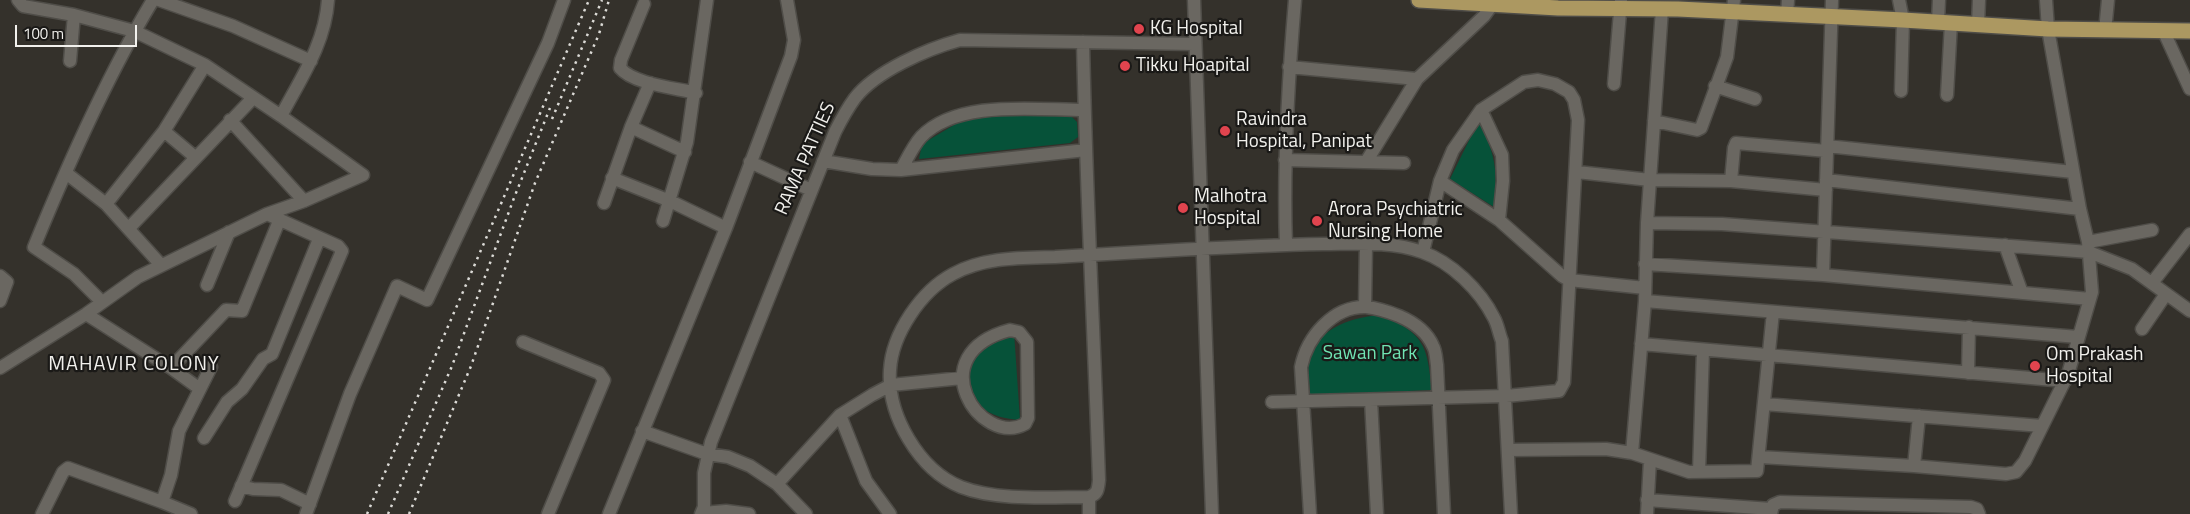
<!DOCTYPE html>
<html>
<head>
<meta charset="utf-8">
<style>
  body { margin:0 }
  #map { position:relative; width:2190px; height:514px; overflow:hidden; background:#34312b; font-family:"Titillium Web",sans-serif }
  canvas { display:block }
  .scale { position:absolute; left:15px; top:25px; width:122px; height:22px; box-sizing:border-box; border:2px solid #f2f1ed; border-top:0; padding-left:6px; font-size:15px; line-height:18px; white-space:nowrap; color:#f2f1ed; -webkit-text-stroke:4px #1a1917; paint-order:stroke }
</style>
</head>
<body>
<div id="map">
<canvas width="2190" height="514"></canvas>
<div class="scale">100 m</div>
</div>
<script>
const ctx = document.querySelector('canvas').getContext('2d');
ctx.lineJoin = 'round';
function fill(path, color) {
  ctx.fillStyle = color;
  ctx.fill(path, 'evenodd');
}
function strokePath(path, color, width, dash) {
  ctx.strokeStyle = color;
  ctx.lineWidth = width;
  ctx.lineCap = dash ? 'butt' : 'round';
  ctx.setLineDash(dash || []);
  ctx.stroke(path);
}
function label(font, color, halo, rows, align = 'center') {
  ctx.font = font + ' "Titillium Web",sans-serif';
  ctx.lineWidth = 4.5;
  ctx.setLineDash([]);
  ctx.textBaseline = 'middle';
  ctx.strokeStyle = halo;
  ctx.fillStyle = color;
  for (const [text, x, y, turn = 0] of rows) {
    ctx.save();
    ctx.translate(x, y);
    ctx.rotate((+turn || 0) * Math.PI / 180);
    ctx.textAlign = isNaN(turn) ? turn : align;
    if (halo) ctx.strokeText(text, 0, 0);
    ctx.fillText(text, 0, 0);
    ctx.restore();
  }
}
fill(new Path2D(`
  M989,115l82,1 6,6 1,15 -8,6 -151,16 3,-15 37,-22z
  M1479,120c16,36 19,47 15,87l-44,-28z
  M1385,315c40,22 42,30 47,75l-122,5c0,-10 -3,-25 -1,-35 9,-34 46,-44 76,-45z
  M1014,332l6,88c-14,-1 -29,-4 -40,-14 -18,-17 -12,-47 6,-62 7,-6 20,-9 28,-12z`), '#065239');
const minor = new Path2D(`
  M159,0l74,26 78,35
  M1194,0l18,514
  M1899,0l4,20 -2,71
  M644,4l-23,56 -1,8c13,16 56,20 76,25
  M1787,15l1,-15
  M1938,22l1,-22
  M1978,25l1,-25
  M2105,31l3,-31
  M2164,32l26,57
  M1083,42c3,146 11,292 16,438 -1,9 -1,14 -10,17 -39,0 -92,4 -128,-10 -42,-17 -74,-72 -71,-117 2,-36 31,-79 63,-96 31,-17 68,-16 102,-17 35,-2 70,-4 104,-6 55,-3 110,-6 164,-7 33,0 67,-3 99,8 29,10 58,38 72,66 4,7 5,16 8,23l9,173
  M70,61l4,-46
  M1289,67l128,12 67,-63 8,-11
  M1614,84l7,-84
  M1715,86l40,13
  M1947,95l4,-72
  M1481,110l21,45 1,26 -4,39
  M281,116c20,-38 44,-72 47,-116
  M230,120l74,81
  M1654,121l43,9 4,-2 26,-71 7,-57
  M631,127l54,25
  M164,131l31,26
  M1827,146l246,26
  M1285,160l119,3
  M823,161l49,8 29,1 185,-20
  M750,162l61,28
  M1366,162l51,-83
  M901,170c6,-11 12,-24 20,-33 36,-38 115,-27 163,-27
  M1577,172l73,8 81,1 95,9
  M66,173l40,31 55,61
  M612,178l58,23 56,27
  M1826,180l254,29
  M1440,181l59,39 63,56 7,4 76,8
  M1731,181l3,-33 2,-5 91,8
  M604,203l27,-76 19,-44
  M106,204l58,-73 41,-66
  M663,221l24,-79 20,-142
  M1647,223l75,1 367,28 43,17 58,42
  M129,228l124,-130
  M2088,242l64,-12
  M1286,245c-3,-82 2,-163 9,-245
  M2005,245l17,48
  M1645,264l178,11 267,24
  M1823,275l9,-275
  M0,276l7,6 -7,19
  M2152,283l38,-49
  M207,285l22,-53
  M1645,301l433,36
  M102,302l-28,-28 -40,-27c34,-83 73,-171 119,-247
  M1365,307l1,-63
  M86,314l85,54 29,21
  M2142,329l24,-35
  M1010,330l9,2 8,10 1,76 -3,6c-45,24 -106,-70 -15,-94z
  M523,342l76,31 5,7 -56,134
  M1641,344l424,37
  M0,368l86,-54 52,-37 129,-63 37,-13 59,-26 -82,-59 -76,-51 -71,-34 -60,-16 -51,-9 -5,-6
  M171,368l55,-58 16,1 37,-90
  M1968,373l1,-46
  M1371,400l6,114
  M1272,402l234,-6 53,-5 5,-9 14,-262 -4,-20 -5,-8 -14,-8 -17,-4 -14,2 -43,28 -28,40 -13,31 -17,71
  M1764,404l278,22
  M840,415l26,66 24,33
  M642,431l65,23 21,3 22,9 27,18 29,30
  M204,438l23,-36 15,-13 21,-30 9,-5 47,-115
  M1508,450l98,-1 26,4 57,19 68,-1 16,-159
  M1632,453l13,-152 2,-78 15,-214
  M1760,457l154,9 92,8 10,-2 9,-11 43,-87 24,-82 -4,-50 -8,-33 -32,-180 -2,-29
  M1914,466l5,-50
  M1699,472l4,-122
  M777,484l63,-69 32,-20 19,-10 71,-7
  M241,486l12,3 28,1 29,14
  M1089,497v17
  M1647,500l124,9
  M235,501l107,-250 -4,-5 -71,-32
  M162,502l9,-27 8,-44 32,-64
  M703,513l23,-2 23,3
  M42,514l21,-42 5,-4 94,34 29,12
  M306,514l44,-120 47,-108 30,14 121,-257 16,-43
  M609,514l117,-286 65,-172 3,-16 -7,-40
  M701,514l3,-7v-34l7,-31 124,-310c6,-12 12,-23 20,-34 21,-27 72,-49 105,-58l234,4
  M1310,514l-9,-147c6,-30 32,-61 65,-60 12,1 23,5 33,9 14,6 28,16 34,30 3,5 3,13 4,19l7,149
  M1647,514l3,-54
  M1771,514l2,-9 7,-3 191,5 6,2 2,5`);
const major = new Path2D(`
  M1419,0l139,8 120,1 225,11 145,9 142,2`);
strokePath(minor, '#4f4d48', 15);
strokePath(major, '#4f4d48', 18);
strokePath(minor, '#6a6761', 12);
strokePath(major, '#ac9861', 15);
strokePath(new Path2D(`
  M552,119l50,-119
  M367,514l222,-514
  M388,514l64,-148 62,-168 36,-90
  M409,514l62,-148 64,-183 64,-149 10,-34`), '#dbdad6', 2.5, [2.5, 5]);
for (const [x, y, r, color] of [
  [1139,29,6,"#e0444e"],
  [1125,66,6,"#e0444e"],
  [1225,131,6,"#e0444e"],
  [1183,208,6,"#e0444e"],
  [1317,221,6,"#e0444e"],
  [2035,366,6,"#e0444e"]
]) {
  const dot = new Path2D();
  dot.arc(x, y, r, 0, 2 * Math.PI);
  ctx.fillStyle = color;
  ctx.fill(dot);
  strokePath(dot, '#1a1917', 2);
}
label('19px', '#f2f1ed', '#1a1917', [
  ["KG Hospital",1150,29],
  ["Tikku Hoapital",1136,66],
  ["Ravindra",1236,120],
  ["Hospital, Panipat",1236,142],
  ["Malhotra",1194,197],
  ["Hospital",1194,219],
  ["Arora Psychiatric",1328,210],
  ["Nursing Home",1328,232],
  ["Om Prakash",2046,355],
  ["Hospital",2046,377]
], 'left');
label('19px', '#f2f1ed', '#1a1917', [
  ["RAMA PATTIES",806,159,-66]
]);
label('19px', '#70e4b3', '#1a1917', [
  ["Sawan Park",1370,354]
]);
ctx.letterSpacing = '1px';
label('20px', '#f2f1ed', '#1a1917', [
  ["MAHAVIR COLONY",134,365]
]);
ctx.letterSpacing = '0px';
</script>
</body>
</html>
